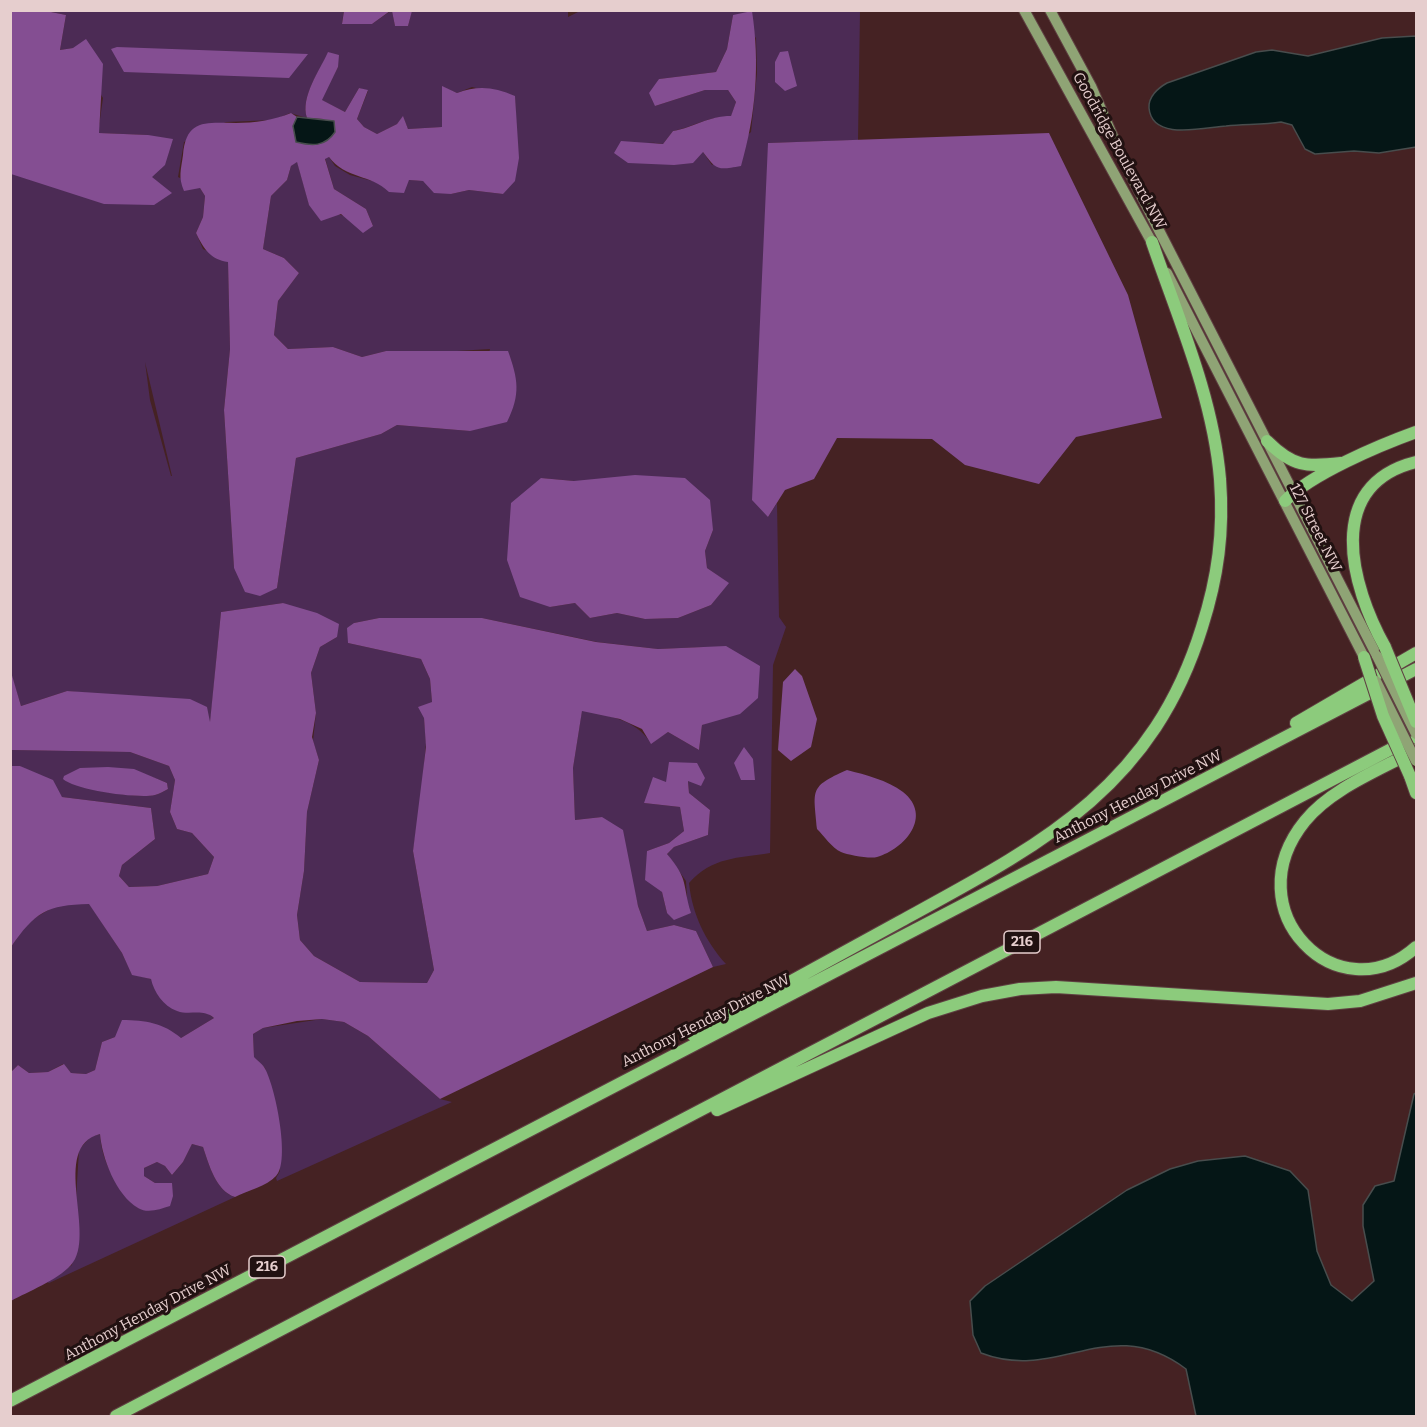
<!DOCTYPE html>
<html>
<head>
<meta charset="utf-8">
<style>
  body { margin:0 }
  #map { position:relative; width:1427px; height:1427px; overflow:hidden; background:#452223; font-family:Bitter,serif }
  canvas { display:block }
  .frame { position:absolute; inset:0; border:12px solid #e6cece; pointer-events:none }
</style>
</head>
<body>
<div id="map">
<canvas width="1427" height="1427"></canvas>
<div class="frame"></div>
</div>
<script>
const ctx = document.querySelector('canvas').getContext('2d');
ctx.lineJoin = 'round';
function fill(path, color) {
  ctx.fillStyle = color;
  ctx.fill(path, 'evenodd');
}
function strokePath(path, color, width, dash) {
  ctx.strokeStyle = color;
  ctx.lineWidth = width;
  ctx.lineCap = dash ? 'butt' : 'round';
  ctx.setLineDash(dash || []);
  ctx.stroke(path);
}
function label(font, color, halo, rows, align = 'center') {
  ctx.font = font + ' Bitter,serif';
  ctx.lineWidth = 6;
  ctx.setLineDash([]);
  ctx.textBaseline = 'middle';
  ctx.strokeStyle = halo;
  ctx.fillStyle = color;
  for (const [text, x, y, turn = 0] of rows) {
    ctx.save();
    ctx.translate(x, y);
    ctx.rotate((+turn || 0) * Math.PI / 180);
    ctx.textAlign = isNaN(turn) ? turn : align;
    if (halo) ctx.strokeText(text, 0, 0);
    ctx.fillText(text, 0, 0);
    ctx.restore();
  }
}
fill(new Path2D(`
  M344,10l-2,13 30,1 20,-14 3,16h13l4,-16h156v7l14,-7 278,1 -2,129 -90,3v374l9,-14 2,114 7,10 -13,38 -3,188c-32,5 -58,4 -81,30 3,30 16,58 37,81l-13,3 -17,-36 -22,-6 -27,6 -9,-25 -8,-33 -28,-56 -27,3 -2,-52 9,-58c27,6 53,9 69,33l17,-11 31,18 3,-25 12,-5 -10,-73 -46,2 -61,-7 -115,-24h-103l-25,5 -6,20 73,16 9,20 2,23 -8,16 2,25 -5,56 -8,52 21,119 -7,13 -67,-1 -46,-26 -14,-16 -3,-25 7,-44 3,-59 12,-52 -6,-19 3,-28 -5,-40 9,-26 17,-10 -54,-34 -62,9 -11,113 -85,-28 -58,-6 -46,15 -11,-35v-497l142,3 -4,-42 -50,-2 5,-35 -30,-50 -13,2 6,-35 -20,-4zM733,15l23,23 1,35 -6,59 -39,33 -9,-13 -55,-10 15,2 10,-13c21,-4 37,-16 58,-14l5,-15 -8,-12h-23l-50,16 4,-27 57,-7 11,-23zM329,52l9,15 -17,33 24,12 14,-24 9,3 -11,28 7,8 13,7 20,-10 6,-7 5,12 35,-2 -1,-40 15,6 15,-6 43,10 1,29 -13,68 -34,-4 -18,4 -28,-13 -14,-1 -29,3 -30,-8 -15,-9 -6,-9 -4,1 9,31 32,20 7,17 -64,-22 -12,-43 -6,5 -4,14 -16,16 -8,53 21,9 15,15 -21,28 -4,34 14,14 45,-2 29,10 24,-6 55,1 49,-3 -20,82 -73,-6 -16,9 -85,24 -19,130 -43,-20 -10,-158 6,-61 -2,-88 -25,-12 -7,-16 7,-16 2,-21 -5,-8 -22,-11 6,-35 42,-20 48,-2 16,-7 17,5c-7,-21 13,-48 22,-66zM145,362l27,114h-1l-21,-76zM541,478l33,3 139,49 -8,21 2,17 21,15 -17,22 -33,13 -33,1 -28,-6 -27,5 -15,-15 -25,4zM705,778l-17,2 1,13 21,17 -2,25 -34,12 -7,7 19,27 1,17 -20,15 -5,-21 -15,-41 22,-8 15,-12 -4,-24 -36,-4 22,-21z
  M11,750l119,2 39,14 6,14 -5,32 7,17 15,4 22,24 -6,17 -51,12 -28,1 -10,-11 3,-11 33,-26 -4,-31 -89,-11 -42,-31h-9zM152,777l15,6 1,6c-4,2 -9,5 -13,6 -15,3 -64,-4 -78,-11z
  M89,903l33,50 10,21 19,5 26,32 29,1 8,6 -33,20 -66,-1 -13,5 -7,28 -9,4 -15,-1 -8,-9 -15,8 -19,1 -11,-8 -7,7v-125l17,-25 29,-17z
  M322,1019l22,3 24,14 72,63 12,3 -175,79 -1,-3 4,-7 -15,-103 -11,-10 -1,-24 10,-6z
  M100,1134c2,32 18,52 38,74l33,-25h-16l-11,-7v-8l13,-6 8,4 7,9 11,-13 9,-18 11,3c6,18 13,44 32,50l-186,86 -2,-1 25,-17 7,-115 11,-13z`), '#4c2b55');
fill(new Path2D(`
  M11,10l35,1 20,4 -6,35 13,-2 13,-9 17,25 -4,69 49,2 25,4 -8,26 -13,12 20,16 -18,12 -50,-1 -93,-30z
  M344,11v-1l46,1 -18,13h-30z
  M392,11h20l-4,15h-13z
  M752,11c8,53 4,103 -11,155 -23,4 -24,5 -38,-14l-10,11 -19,2 -46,-2 -14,-10 7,-12 42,3 10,-13c22,-4 35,-15 58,-15l5,-14 -8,-12h-23l-50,16 -6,-13 10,-14 57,-7 11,-23 6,-34z
  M117,47l191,7 -19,24 -165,-6 -13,-23z
  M788,51l9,35 -12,5 -10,-9v-20l5,-10z
  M328,52l11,3 -1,12 -16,33 23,12 14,-24 9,2 -11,29 7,8 13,7 20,-10 6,-8 5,13 34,-2v-41l15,7c21,-8 37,-6 58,3l4,62 -4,23 -12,13 -34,-4 -18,4 -17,-1 -11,-12 -14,-1 -5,13 -15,-1c-18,-18 -44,-13 -60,-35l-4,2 9,30 32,20 7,17 -10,7 -22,-19 -20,7 -12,-16 -12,-43 -6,4 -4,14 -16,16 -8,53 21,9 15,15 -21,28 -4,34 14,14 45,-2 29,10 24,-6h122c10,28 13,43 -1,71l-37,9 -73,-6 -16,9 -85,24 -19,130 -17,8 -15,-4 -11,-24 -10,-158 6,-61 -2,-87c-17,-2 -25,-14 -32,-29l7,-16 2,-21 -5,-8 -16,3c-6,-14 -3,-21 -1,-36 3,-37 24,-32 53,-32 18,0 38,-3 55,-10l6,4 -4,9 31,-7 -17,-1c-7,-21 13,-48 21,-66z
  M1049,133l79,162 34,123 -86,19 -37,47 -74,-19 -33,-26 -95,-1 -23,41 -29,11 -17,27 -16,-17 16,-357z
  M635,475l50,3 25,22 3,30 -8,21 2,17 22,15 -18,22 -33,13 -33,1 -28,-6 -27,5 -15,-15 -25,4 -30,-10 -13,-37 4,-57 30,-25 33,3z
  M283,603l34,10 22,11 -2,13 -17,10 -9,26 5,40 -4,24 7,23 -12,52 -3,59 -7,44 3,25 14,16 46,26 67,1 7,-13 -21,-119 13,-104 -2,-29 -6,-11 14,-5 -2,-23 -9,-20 -73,-16 -1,-15 7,-5 25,-5h103l114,24 62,7 68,-3 34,20 -2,32 -18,16 -38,11 -3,25 -31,-18 -17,12 -9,-15 -22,-10 -38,-8 -9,57 2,52 27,-3 21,13 15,76 9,25 27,-6 22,6 17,36 -273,132 -72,-63 -24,-14 -22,-3 -25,2 -34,7 -10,6 1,23c3,3 8,7 10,10 11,17 27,95 12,109 -9,10 -29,15 -41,21 -19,-6 -26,-32 -32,-50l-11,-3 -9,18 -11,13 -7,-9 -8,-4 -13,6v8l11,7h17l1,13 -3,10c-10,3 -22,8 -32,2 -22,-13 -36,-50 -38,-74 -51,13 -2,102 -29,131 -15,16 -42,26 -60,36v-229l7,-7 11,8 19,-1 16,-8 7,9 15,1 9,-4 7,-28 13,-5 7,-17c24,0 41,3 59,18l33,-20c-12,-10 -24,-2 -37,-7 -14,-5 -23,-19 -26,-32l-19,-4 -10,-22 -33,-49c-42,1 -54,8 -78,43v-181h9l33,14 9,17 89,11 4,31 -33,26 -3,11 10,11 28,-1 51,-12 6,-17 -22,-24 -15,-4 -7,-17 5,-32 -6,-14 -39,-14 -119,-2v-78l10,34 46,-15 123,8 17,8 3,15 11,-110z
  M795,669l7,7 15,43 -6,28 -20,14 -13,-11 5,-68z
  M744,747l9,12 2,21h-14l-7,-17z
  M669,762l28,1 8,15 -4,8 -13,-5 1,12 21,17 -2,25 -34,12 -7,7c22,26 15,29 24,59l-17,7 -7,-7 -5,-21 -17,-12 2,-29 22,-8 15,-12 -4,-24 -36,-4 9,-26 13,5z
  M108,767l26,2 33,14 1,6c-4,2 -9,5 -13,6 -17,4 -80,-5 -92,-16l1,-3 16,-8z
  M847,770c19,5 40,10 56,22 30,24 2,57 -26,65 -7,2 -29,-2 -36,-5 -9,-4 -17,-16 -24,-23 -3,-39 -9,-42 30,-59z`), '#844e92');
const water = new Path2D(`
  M1416,36v111l-37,6 -25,-2 -39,3 -10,-5 -13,-24 -11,-3c-18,3 -36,2 -55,4 -20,1 -74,16 -77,-18 -1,-11 9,-20 18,-25l89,-31 16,-2 36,6 74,-18z
  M297,117l37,4 1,11c-10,15 -23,14 -39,10l-3,-16z
  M1416,1093v323h-220l-10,-47c-77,-58 -127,14 -205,-16l-8,-18 -3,-34 15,-15 142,-96 43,-21 28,-8 47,-5 45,15 18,19 9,61 14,34 21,16 22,-20 -11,-55v-21l12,-19 19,-5 20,-87z`);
fill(water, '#051616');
strokePath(water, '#484d4d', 1.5);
const major = new Path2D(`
  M1024,10l131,238
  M1050,10l41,76 33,76 253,494
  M1167,273l197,384`);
const highway = new Path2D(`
  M1267,441c26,26 39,26 74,22
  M1285,501c26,-27 95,-56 131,-69
  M1385,647c-34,-61 -62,-162 31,-185
  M1296,723l120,-70
  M1416,750c-36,20 -84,38 -111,71 -73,90 34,195 111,126
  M1410,776l6,17
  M693,1035c70,-38 139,-76 208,-114 139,-76 251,-132 301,-294 16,-50 22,-95 18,-148 -7,-82 -42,-161 -68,-237
  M717,1110l211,-97 54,-17 38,-7 36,-2 272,17 32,-3 56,-18
  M10,1401l1406,-732
  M116,1416l1300,-680`);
strokePath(major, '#5f4042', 12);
strokePath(highway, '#5f4042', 14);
strokePath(major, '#8fa475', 10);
strokePath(highway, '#8ccb7c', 12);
const majorBridge = new Path2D(`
  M1377,656l39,78
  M1376,681l40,80`);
const highwayBridge = new Path2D(`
  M1385,647l31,75
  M1364,657l19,59 27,60`);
strokePath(majorBridge, '#5f4042', 12, []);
strokePath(highwayBridge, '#5f4042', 14, []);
strokePath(majorBridge, '#8fa475', 10);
strokePath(highwayBridge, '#8ccb7c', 12);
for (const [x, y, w] of [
  [1022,942,36],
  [267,1267,36]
]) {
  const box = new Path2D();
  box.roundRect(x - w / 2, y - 11, w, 22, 4.5);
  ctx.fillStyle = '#211111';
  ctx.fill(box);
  strokePath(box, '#e6cece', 1.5);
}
label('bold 14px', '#e6cece', null, [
  ["216",1022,942],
  ["216",267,1267]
]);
label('15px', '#e6cece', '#211111', [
  ["Goodridge Boulevard NW",1119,151,61],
  ["127 Street NW",1315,528,63],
  ["Anthony Henday Drive NW",1138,797,-27],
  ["Anthony Henday Drive NW",706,1021,-27],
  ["Anthony Henday Drive NW",148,1313,-28]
]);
</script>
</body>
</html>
